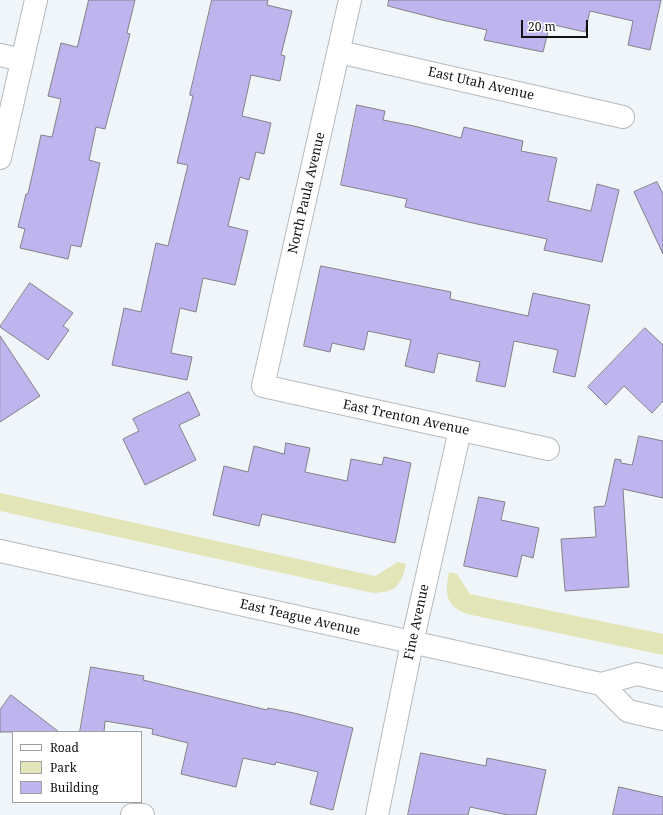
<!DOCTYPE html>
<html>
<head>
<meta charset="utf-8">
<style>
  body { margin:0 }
  #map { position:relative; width:663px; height:815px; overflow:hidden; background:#eff5f9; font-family:"Noto Serif",serif }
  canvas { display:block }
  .legend { position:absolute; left:12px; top:731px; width:130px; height:72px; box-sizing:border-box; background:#fff; border:1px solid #9fa0a0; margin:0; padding:5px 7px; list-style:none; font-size:12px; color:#0f1112 }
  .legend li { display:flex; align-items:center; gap:8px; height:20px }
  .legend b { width:20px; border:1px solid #9fa0a0 }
  .scale { position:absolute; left:521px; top:20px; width:67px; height:18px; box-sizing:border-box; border:2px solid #0f1112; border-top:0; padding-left:5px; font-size:12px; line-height:14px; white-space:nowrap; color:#0f1112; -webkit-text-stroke:3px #fff; paint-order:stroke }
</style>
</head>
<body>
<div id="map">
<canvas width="663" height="815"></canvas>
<ul class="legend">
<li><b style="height:5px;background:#fff"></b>Road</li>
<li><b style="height:11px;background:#e1e5b8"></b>Park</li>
<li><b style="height:11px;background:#beb5ef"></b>Building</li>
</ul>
<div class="scale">20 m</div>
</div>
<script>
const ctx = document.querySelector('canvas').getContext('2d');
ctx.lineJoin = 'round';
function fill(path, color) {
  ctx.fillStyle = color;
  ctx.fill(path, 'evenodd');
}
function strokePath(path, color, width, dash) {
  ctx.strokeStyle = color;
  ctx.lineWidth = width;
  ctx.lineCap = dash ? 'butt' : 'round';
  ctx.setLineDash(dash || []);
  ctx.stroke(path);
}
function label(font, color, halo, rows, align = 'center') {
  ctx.font = font + ' "Noto Serif",serif';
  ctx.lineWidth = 3.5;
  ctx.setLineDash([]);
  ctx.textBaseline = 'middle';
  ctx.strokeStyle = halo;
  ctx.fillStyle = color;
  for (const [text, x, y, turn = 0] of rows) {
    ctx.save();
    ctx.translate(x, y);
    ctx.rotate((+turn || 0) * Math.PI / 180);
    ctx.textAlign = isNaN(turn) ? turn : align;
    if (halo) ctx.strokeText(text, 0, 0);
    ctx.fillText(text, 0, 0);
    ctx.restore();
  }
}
fill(new Path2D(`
  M0,493l375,83 23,-14 8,2c-5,22 -10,28 -33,29l-373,-82z
  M449,572l8,2 13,20 193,40v21l-196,-41c-22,-9 -22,-20 -18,-42z`), '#e1e5b8');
const building = new Path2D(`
  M89,0h46l-8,33 3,1 -25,95 -9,-2 -7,33 11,3 -19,84 -10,-2 -3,14 -48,-11 5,-19 -7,-2 8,-33h2l13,-59 11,2 9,-38 -13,-3 13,-53 16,4z
  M212,0h56l-1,5 25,6 -11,44 4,1 -5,25 -29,-6 -9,41 29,7 -7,31 -8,-2 -7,28 -9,-3 -12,49 20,5 -13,54 -32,-7 -7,34 -16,-4 -9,45 21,4 -5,23 -75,-15 12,-57 17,4 15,-69 12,3 20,-81 -11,-2 16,-67 -3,-1z
  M389,0h272l-11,50 -22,-5 5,-24 -43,-10 -5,21 -35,-8 -7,28 -59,-12 3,-10 -45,-10 -54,-14z
  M357,105l28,6 -2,9 31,6 47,12 3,-11 59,14 -2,10 36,7 -9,43 43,10 6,-27 22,6 -17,72 -58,-12 3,-11 -79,-17 -63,-15 2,-8 -66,-14z
  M657,182l6,12v60l-29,-62z
  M321,266l130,26 -1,7 78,17 5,-23 57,12 -15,72 -22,-5 5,-22 -44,-9 -9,46 -29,-6 4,-19 -42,-9 -4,20 -29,-7 6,-26 -43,-9 -4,19 -32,-7 -2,9 -26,-6z
  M30,283l43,30 -10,13 6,4 -21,30 -48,-33z
  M645,328l18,17v56l-11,12 -28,-27 -18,19 -18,-18z
  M0,336l40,60 -40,26z
  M189,392l11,23 -21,10 17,35 -51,25 -22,-46 16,-8 -6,-12z
  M639,436l24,5v57l-40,-9 6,98 -64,4 -4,-52 35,-2 -2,-30 11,-1 10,-47 6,1v3l11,2z
  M286,443l24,5 -5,24 42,9 4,-22 31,6 2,-8 27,6 -16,80 -133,-29 -3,12 -46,-11 11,-49 24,6 6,-26 30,8z
  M479,497l26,5 -4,18 38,8 -6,30 -11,-3 -5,22 -53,-11z
  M91,667l53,9 -1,4 124,30 1,-2 26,5 59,15 -20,82 -23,-6 8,-32 -42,-10 -1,3 -32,-7 -7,29 -55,-13 7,-31 -36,-9 1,-5 -48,-8 -1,11h-24z
  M11,695l48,37h-59v-22z
  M421,753l65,13 1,-8 59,12 -10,45h-28l-38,-8 -2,8h-60z
  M619,787l44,10v18h-50z`);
fill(building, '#beb5ef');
strokePath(building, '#828187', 1);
const minor = new Path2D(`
  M350,0l-87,386 285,63
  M339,52l284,65
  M0,55l22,5
  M0,158l36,-158
  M132,815h11
  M377,815l35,-172 48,-213`);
const tertiary = new Path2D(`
  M0,551l601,133 36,-10 26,6
  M601,684l27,27 35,8`);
strokePath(minor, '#b5babe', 24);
strokePath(tertiary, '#b5babe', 24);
strokePath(minor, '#fff', 22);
strokePath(tertiary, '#fff', 22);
label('13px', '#0f1112', '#fff', [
  ["East Utah Avenue",481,84,13],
  ["North Paula Avenue",307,193,-77],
  ["East Trenton Avenue",406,418,12],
  ["East Teague Avenue",300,618,13],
  ["Fine Avenue",417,622,-78]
]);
</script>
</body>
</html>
